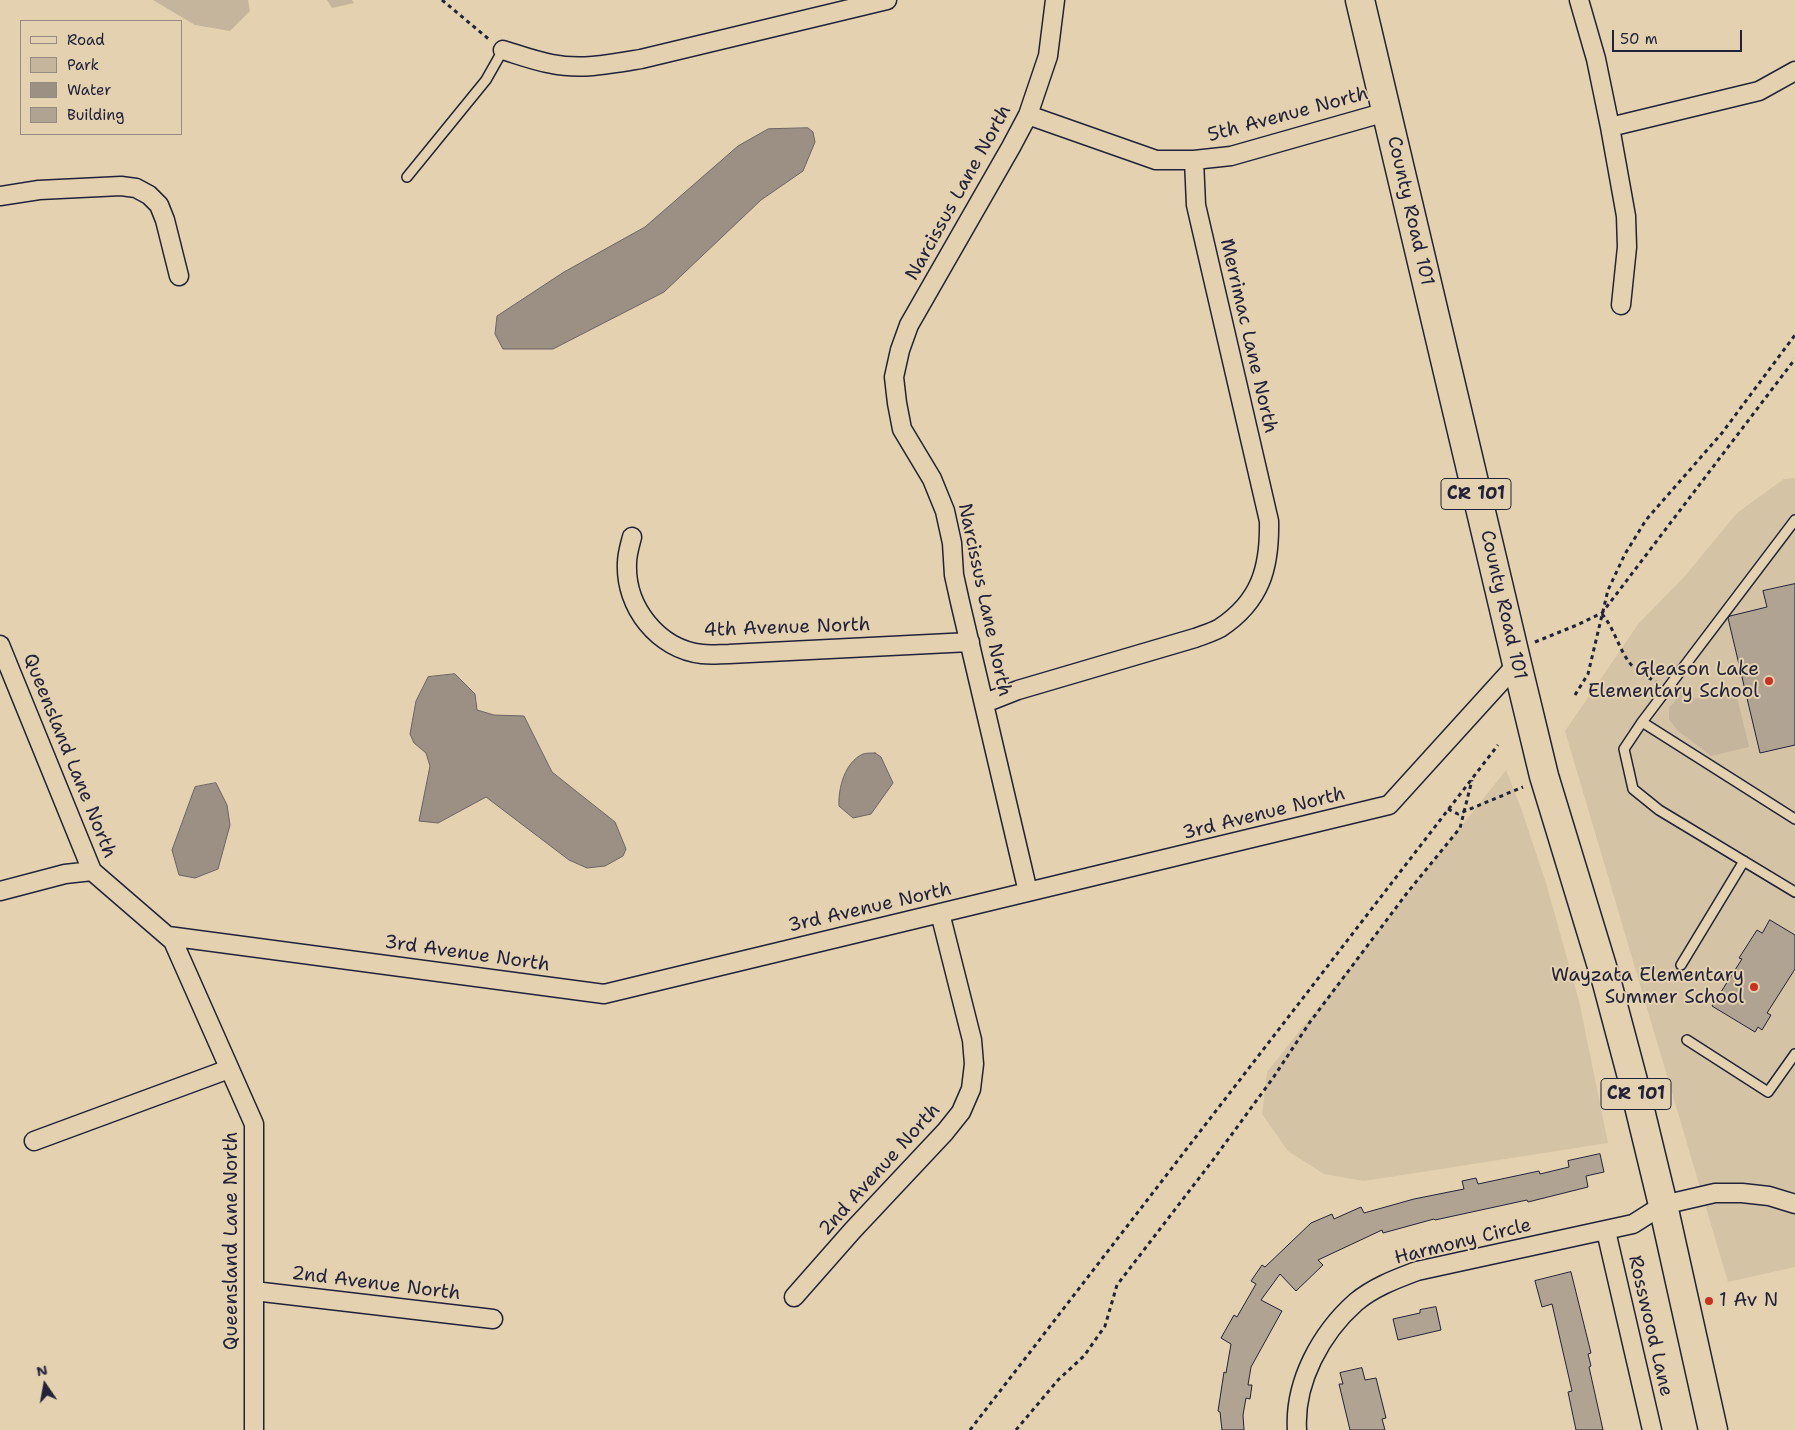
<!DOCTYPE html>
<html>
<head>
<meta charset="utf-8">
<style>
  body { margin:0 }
  #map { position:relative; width:1795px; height:1430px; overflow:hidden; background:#e4d1af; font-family:"Shantell Sans",sans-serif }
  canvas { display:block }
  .legend { position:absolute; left:20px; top:20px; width:162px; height:115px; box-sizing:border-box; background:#e4d1af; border:1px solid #968b81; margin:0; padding:6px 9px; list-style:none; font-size:15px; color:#22223b }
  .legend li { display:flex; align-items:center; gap:10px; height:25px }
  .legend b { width:25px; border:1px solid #968b81 }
  .north { position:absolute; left:20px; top:1360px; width:50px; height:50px; -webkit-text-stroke:4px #e4d1af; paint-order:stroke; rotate:348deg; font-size:14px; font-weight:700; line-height:20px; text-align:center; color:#22223b }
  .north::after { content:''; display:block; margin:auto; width:18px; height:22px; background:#22223b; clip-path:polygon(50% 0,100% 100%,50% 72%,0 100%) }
  .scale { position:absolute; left:1612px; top:30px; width:130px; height:22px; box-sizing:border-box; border:2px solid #22223b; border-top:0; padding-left:6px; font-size:15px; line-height:18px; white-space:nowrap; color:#22223b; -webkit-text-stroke:4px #e4d1af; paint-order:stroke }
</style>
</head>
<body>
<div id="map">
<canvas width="1795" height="1430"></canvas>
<ul class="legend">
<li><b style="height:6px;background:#e4d1af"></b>Road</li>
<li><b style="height:14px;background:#c5b59c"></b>Park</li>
<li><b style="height:14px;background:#9c9084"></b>Water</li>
<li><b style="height:14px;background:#b1a391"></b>Building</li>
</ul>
<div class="north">N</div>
<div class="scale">50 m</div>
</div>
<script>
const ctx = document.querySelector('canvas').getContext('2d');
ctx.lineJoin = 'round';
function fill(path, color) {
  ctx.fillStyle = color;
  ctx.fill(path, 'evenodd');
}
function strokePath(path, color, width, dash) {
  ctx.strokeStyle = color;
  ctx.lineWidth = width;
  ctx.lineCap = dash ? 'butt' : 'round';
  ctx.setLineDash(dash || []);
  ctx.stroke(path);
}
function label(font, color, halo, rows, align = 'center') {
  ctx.font = font + ' "Shantell Sans",sans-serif';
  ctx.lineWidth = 4;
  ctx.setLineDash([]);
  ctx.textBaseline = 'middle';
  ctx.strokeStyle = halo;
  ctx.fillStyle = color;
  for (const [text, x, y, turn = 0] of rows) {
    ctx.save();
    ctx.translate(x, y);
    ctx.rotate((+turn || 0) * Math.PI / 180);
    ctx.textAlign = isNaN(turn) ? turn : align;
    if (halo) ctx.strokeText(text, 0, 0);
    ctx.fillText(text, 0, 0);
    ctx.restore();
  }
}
fill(new Path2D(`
  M1795,478v789l-67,15 -163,-551 74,-108 46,-47 52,-63 47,-34z
  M1506,770l16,41 24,72 33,118 29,142 -244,38 -40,-7 -36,-23 -26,-37 5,-42z`), '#d5c3a6');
fill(new Path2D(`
  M153,0h95l2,11 -20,20 -35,-6z
  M327,0h25l2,3 -22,5z
  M1679,687l16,12 40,-10 14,58 -38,9 -34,-26 -8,-11v-12l6,-5z`), '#c5b59c');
const water = new Path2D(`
  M808,128l5,4 2,10 -12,29 -42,29 -97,92 -111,57h-50l-8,-15 2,-18 67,-44 81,-45 93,-81 30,-17z
  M455,674l20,20 2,16 17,5 30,1 28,56 63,50 11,27 -3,7 -18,10 -18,2 -18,-8 -83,-63 -48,26 -19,-2 11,-55 -4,-13 -12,-10 -4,-9 6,-33 12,-24z
  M875,753l6,4 12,26 -22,31 -18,4 -14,-12c-1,-18 6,-44 24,-52 3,-1 9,-1 12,-1z
  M216,783l11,22 3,20 -12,44 -23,9 -16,-3 -7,-25 23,-63z`);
fill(water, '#9c9084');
strokePath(water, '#6b6467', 1);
const building = new Path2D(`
  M1795,584v161l-35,8 -32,-135 2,-2 37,-9 -4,-16z
  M1770,920l25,15v34l-28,44 4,2 -9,15 -4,-3 -3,5 -43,-26 30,-47 -3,-1 18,-28 5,3z
  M1600,1154l4,18 -18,4 2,11 -60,15 -1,-2 -92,20 -1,-1 -51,14 -1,-3 -64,30 5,5 -27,26 -16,-17 -19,26 21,11 -31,56 -3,18h4l-2,14 -4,-1 -3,17 1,15h-22l-2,-18 -2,-1 6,-39 2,1 5,-29 -10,-6 13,-23 3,2 19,-33 -5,-3 11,-16 3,2 46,-44 21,-9 2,5 27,-12 3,6 50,-14 50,-10 -2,-8 14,-3 2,6 61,-13 1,3 29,-7 -1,-6z
  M1571,1272l20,81 -3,1 3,12 -2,1 14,63h-27l-8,-38 4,-1 -20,-87 -10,3 -7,-26z
  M1436,1307l5,23 -43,10 -5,-21 27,-6v-3z
  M1362,1368l3,12 11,-2 10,40 -4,1 3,11h-35l-11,-46h4l-3,-11z`);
fill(building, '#b1a391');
strokePath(building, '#22223b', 1);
const lane = new Path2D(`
  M407,177l79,-97 17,-30
  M1795,520l-153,202 -18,27 9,40 26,21 136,82
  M1642,722l153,97
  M1681,965l63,-104
  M1687,1040l81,52 27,-38`);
const street = new Path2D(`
  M1579,0l17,59 14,68 16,89 1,31 -6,58
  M503,50c16,5 32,11 49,14 29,6 59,0 89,-5l246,-59
  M1028,115l128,45h38l37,-4 155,-44
  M1610,127l149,-36 36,-20
  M0,196l39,-6 82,-4 15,2 13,7 10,10 6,15 14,56
  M632,537c-2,8 -5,17 -5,26 -2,44 31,86 75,91 9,1 18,0 27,0l241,-12
  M0,645l92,226 81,70 81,183v306
  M985,703l33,-13 177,-52c8,-3 18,-6 25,-10 41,-27 50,-61 49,-107l-73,-316 -2,-45
  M0,891l65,-17 27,-3
  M1028,892l-68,-290 -6,-27 -2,-32 -7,-32 -13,-32 -30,-50 -5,-26 -3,-26 6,-27 9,-25 102,-178 17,-32 20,-59 7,-56
  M168,936l436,58 785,-189 128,-141
  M34,1141l195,-72
  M1606,1231l46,199
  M254,1291l239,28
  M794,1297l59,-67 92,-98 16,-20 10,-23 3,-25 -2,-24 -32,-127
  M1297,1430c-3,-48 24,-97 59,-128 18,-15 40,-23 61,-31l216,-47 30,-19 52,-12h27l27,3 26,8`);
const primary = new Path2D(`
  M1360,0l157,664 27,112 63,207 25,94 31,128 50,225`);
strokePath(lane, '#22223b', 12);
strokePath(street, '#22223b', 21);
strokePath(primary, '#22223b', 31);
strokePath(new Path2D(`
  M442,0l49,41
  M1602,614c12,14 16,33 27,48 6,9 20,15 28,21
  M1535,642l42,-17 25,-12 193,-254
  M1575,695l13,-21 20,-84 17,-36 21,-34 76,-87 73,-98
  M1448,809l10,5 65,-27
  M970,1430l528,-685
  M1016,1430l42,-50 26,-24 21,-30 12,-41 96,-125 60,-82 37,-56 97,-129 53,-65 12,-48`), '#22223b', 3, [4, 4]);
strokePath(lane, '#e4d1af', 9);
strokePath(street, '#e4d1af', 18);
strokePath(primary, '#e4d1af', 28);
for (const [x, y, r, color] of [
  [1769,681,5,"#c8321e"],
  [1754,987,5,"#c8321e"],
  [1709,1301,5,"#c8321e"]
]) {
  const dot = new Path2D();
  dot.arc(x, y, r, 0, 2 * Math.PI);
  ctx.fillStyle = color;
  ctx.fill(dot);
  strokePath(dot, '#e4d1af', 2);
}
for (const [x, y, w] of [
  [1476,494,70],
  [1636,1094,70]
]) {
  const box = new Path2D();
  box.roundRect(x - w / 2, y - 15.5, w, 31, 4);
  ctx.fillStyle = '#e4d1af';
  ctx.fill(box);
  strokePath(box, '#22223b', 1);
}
label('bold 18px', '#22223b', null, [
  ["CR 101",1476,494],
  ["CR 101",1636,1094]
]);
label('19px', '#22223b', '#e4d1af', [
  ["5th Avenue North",1288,115,-15],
  ["Narcissus Lane North",959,193,-61],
  ["County Road 101",1410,211,77],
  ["Merrimac Lane North",1248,336,77],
  ["Narcissus Lane North",984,600,78],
  ["County Road 101",1503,605,77],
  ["4th Avenue North",787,628,-2],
  ["Queensland Lane North",69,756,68],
  ["3rd Avenue North",1264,814,-14],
  ["3rd Avenue North",870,908,-13],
  ["3rd Avenue North",467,954,8],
  ["2nd Avenue North",880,1170,-48],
  ["Queensland Lane North",232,1241,-90],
  ["Harmony Circle",1463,1242,-14],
  ["2nd Avenue North",376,1284,7],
  ["Rosswood Lane",1650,1326,77]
]);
label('19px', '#22223b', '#e4d1af', [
  ["Gleason Lake",1759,670],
  ["Elementary School",1759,692],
  ["Wayzata Elementary",1744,976],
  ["Summer School",1744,998],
  ["1 Av N",1719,1301,"left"]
], 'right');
</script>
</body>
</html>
